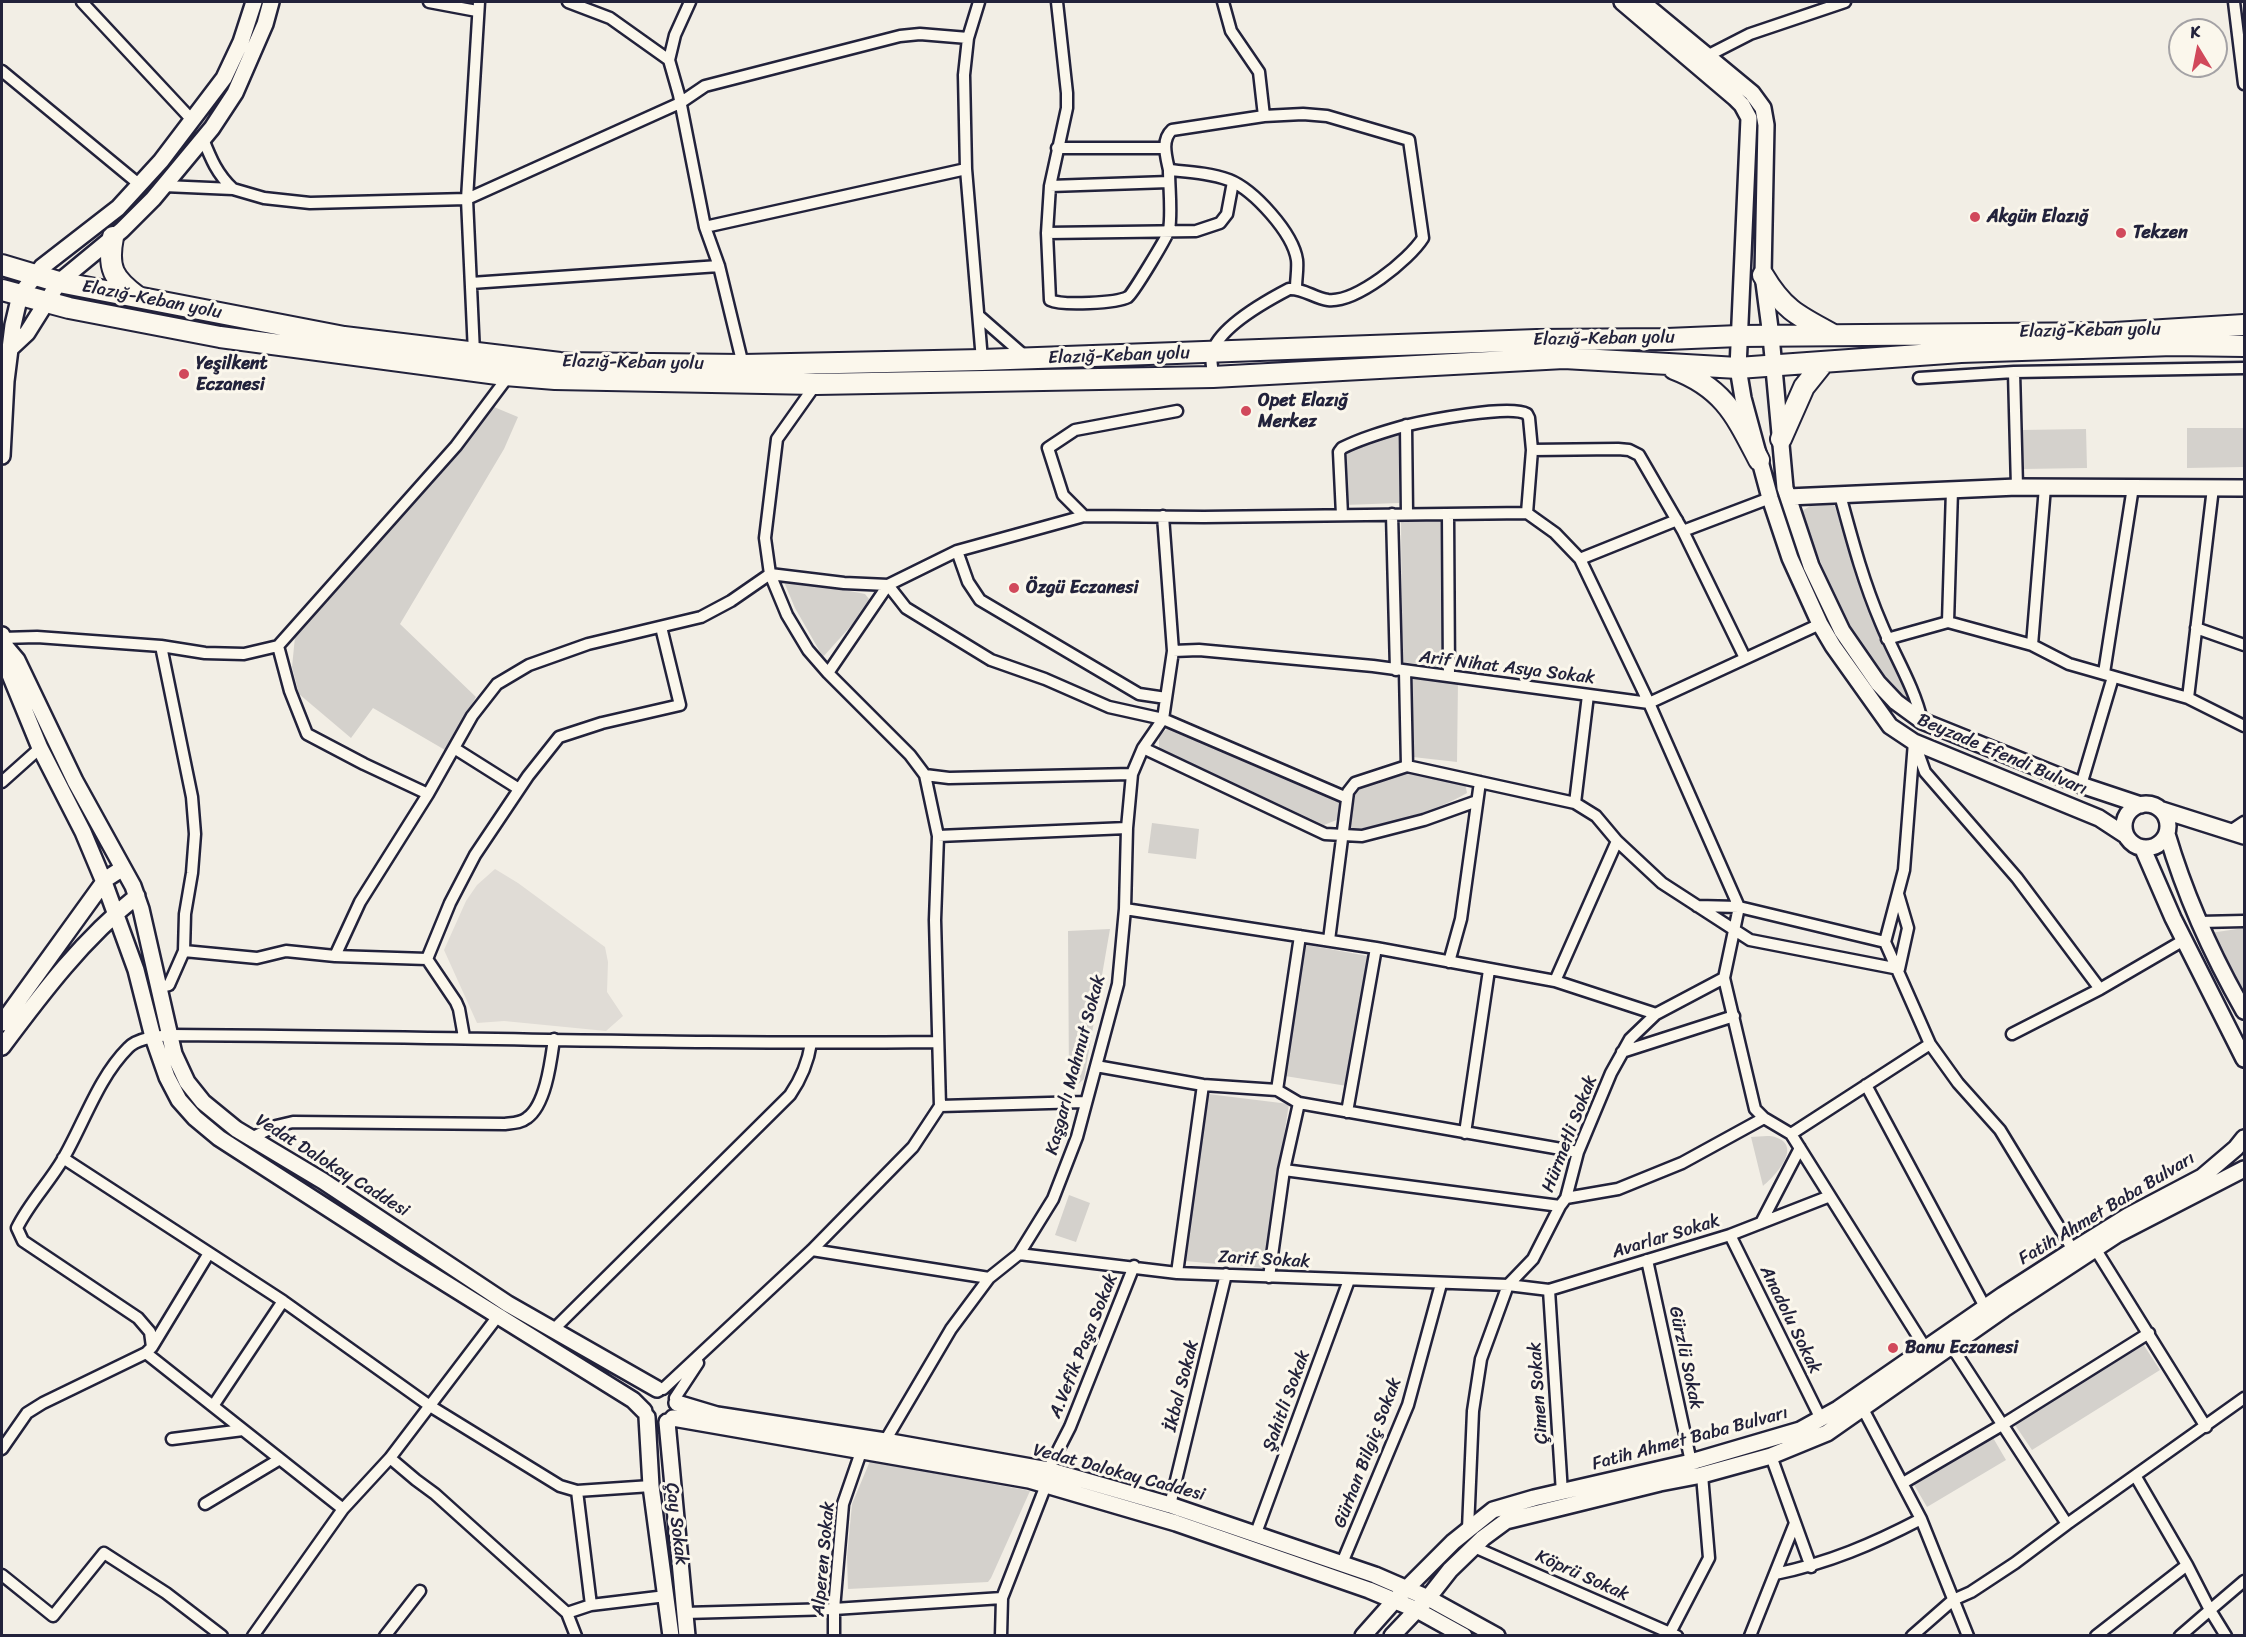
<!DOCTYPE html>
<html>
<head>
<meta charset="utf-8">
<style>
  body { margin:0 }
  #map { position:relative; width:2246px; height:1637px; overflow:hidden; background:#f2eee5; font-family:Sriracha,sans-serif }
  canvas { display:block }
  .frame { position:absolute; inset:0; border:3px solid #22223b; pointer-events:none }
  .north { position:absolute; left:2168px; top:18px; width:60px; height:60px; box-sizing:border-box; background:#fbf7ec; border:2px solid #a4a2a5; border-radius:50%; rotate:350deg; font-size:16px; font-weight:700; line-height:24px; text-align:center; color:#22223b }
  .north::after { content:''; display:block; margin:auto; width:21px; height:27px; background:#d1495b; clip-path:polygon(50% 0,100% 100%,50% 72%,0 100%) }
</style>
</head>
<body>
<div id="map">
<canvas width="2246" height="1637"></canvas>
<div class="frame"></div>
<div class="north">K</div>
</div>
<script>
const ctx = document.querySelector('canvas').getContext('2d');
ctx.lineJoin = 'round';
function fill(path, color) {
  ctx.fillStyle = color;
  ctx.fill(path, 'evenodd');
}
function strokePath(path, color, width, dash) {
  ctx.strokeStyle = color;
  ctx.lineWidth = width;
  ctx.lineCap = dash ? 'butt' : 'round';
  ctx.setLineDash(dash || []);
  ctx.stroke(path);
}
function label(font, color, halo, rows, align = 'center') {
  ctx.font = font + ' Sriracha,sans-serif';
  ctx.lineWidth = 6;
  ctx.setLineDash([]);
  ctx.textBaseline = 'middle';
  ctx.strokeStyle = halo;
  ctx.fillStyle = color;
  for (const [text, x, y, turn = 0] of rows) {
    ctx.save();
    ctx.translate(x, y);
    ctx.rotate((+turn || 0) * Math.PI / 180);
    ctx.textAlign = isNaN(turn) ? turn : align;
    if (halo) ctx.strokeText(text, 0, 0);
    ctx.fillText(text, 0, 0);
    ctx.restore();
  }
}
fill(new Path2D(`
  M495,869l23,14 87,64 3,15 -1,30 16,24 -17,15 -102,-10 -27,2 -33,-73 22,-49 11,-16z`), '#e0dcd6');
fill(new Path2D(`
  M494,407l24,10 -14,32 -104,175 76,73 -31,53 -72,-42 -22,30 -52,-44 -7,-27 3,-30z
  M2187,428h57v39l-57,1z
  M2086,429l1,39 -65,1 -1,-39z
  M1399,430v73l-54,2 -2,-55z
  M1834,504l39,118 42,84 -29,-27 -43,-62 -34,-84 -7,-22 8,-5z
  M1401,518l41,1v148l-40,-5z
  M784,582l30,2 51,10 4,5 -2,9 -44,49 -28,-49z
  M1416,675l42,6 -1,81 -44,-5 -5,-73 3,-8z
  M1168,728l172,74 -1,17 -15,6 -165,-77v-12z
  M1410,770l55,13 2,10c-36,21 -77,29 -117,38l6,-43z
  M1152,823l47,6 -3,30 -48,-6z
  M2244,928v62l-34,-57z
  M1110,929l-26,150 -9,8 -6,-4 -1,-152z
  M1307,945l61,11 -21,130 -62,-10 17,-127z
  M1208,1094l81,10 -26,164 -78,-7z
  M1751,1137c7,0 17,-2 24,0 29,9 -1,40 -12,49z
  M1069,1195l21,8 -14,39 -21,-7z
  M2143,1344l17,26 -128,80 -17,-25z
  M1992,1436l14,24 -79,47 -14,-24z
  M870,1461l160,30 -39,87 -3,4 -140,7 -1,-32 5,-53z`), '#d4d1cc');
const street = new Path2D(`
  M82,2l111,119
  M429,2l48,9
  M568,2l42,16 59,42
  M690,2l-15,33 -6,25 10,35 26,132 14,39 24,99
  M979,2l-11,36 -4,37 2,94 16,191
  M1057,2l10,91v15l-17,78 -3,47 3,67c12,6 67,3 78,-3 4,-2 41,-63 41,-67 3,-17 0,-42 0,-60
  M2234,2l10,82
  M1707,56l43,-22 95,-32
  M2,71l138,114
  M1264,116l-92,14c-11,10 -6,26 -3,40 20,2 41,3 60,10 25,10 64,53 68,80 1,9 -1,19 -1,28
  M1057,148h108
  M164,186l69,3c-16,-15 -22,-30 -30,-50
  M1050,186l119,-4
  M233,189l31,9 46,5 157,-4 213,-96 25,-17 195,-50 20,-2 48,4
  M705,227l261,-58
  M1047,233l149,-2 24,-8 7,-9 6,-32
  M471,283l248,-17
  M979,316l48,42
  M474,353l-7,-154 12,-197
  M2014,372l3,115
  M1213,377c0,-7 -3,-17 -1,-24 7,-26 54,-52 77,-64 14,-1 25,9 39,11 28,3 81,-40 95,-62l-14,-98 -82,-24 -24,-2 -39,2 -5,-44 -28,-41 -8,-29
  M1919,378l95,-6 230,-4
  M1177,411l-102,19 -27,18 15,47 21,21 120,1 323,-4
  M1406,425l1,89
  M1532,450l86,-1 11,1 10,5 44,76 62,127
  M1840,495c12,44 23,86 41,128 13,32 33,63 41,98
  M1392,514l4,156
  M1448,514l1,162
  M1342,515l-3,-63 3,-4c20,-10 41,-16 62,-22 21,-5 106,-22 123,-12l2,4 3,32 -5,63 28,20 25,26 69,144 90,204 -15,71 -68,36 -26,25 -19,34 -23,55 -10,24 -12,46 -6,8 -27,53 -25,26 -27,74 -8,52 -5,118
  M1683,531l87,-33
  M957,551l11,31 12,18 159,94 27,4
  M1580,559l97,-39
  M1948,622l4,-132
  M2196,628l48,17
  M2,638l35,-1 124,9 44,7 39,1 34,-8 178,-200 48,-64 1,-7
  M1887,639l61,-17 84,23 37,19 119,34 56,28
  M2032,645l13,-158
  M278,646l12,45 17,43 57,30 64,30
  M1173,651l26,-1 174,16 276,37 171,-79
  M828,673l60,-88 69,-34 127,-35
  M2104,673l29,-186
  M2188,698l25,-210
  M1914,742l-10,128 -19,72 45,102 28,39 42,47 73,120
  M1916,747l9,25 92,106 83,111
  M454,748l65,41
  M1143,748l182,86 37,2 62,-16 53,-19
  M1407,766l168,37 21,13 21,25 45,42 88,57 149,29
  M925,775l24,3 183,-4
  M2,782l38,-34
  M2081,785l32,-108
  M1575,803l13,-108
  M2229,832l15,-10
  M938,836l189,-8
  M1898,894l10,34 -9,41
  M1697,906l42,1 146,35
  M1125,909l251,39 179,33 101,33
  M2200,922l44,-1
  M1329,940l19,-148 7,-9 52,-17 -2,-95
  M184,951l73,7 29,-7 49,5 92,3
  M335,956l25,-54 68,-108 44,-78 25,-32 32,-19 59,-21 113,-27 30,-16 39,-27 74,9 44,2 18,23 85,52 54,19 64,28 54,12 184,79
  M1449,962l12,-43 19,-137
  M1724,978l31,131 9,9 27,16 135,215
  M1555,981l62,-140
  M160,987l9,-2 15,-34 1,-37 7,-41 3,-39 -3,-37 -31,-151
  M2012,1034l88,-45 84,-49
  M464,1037l-5,-28 -3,-7 -29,-43 23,-56 25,-48 53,-79 31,-39 43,-14 78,-18 -19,-78
  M1622,1052l112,-36
  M1096,1066l107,19 74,5 22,13 279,49
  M1866,1085l119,222
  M1277,1090l23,-154
  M940,1106l145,-4
  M1347,1112l29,-164
  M1465,1133l24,-163
  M1791,1134l139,-90
  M251,1138l25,-12 17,-4 212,2c8,-1 16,-1 22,-6 19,-13 24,-58 27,-79
  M63,1158l220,143 -70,105
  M1284,1170l276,36
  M1566,1198l52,-9 64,-26 82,-45
  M1761,1223l39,-75
  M1730,1235l91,184
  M812,1250l177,28
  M2096,1250l110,177
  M1019,1254l158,19 331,12 41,5 181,-55 100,-39
  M1647,1260l44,202
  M1177,1273l26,-188
  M1269,1277l15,-107 15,-67
  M1549,1290l13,203
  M283,1301l147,105 130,80 17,5 74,-5
  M553,1330l237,-235c11,-16 18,-32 21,-52
  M152,1347l57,-94
  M1952,1347l115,177
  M146,1353l6,-6 -2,-15 -12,-14 -115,-77 -6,-13c12,-25 32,-45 46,-69 21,-36 35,-81 65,-111 9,-10 30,-12 43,-13 255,1 511,10 766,7
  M663,1389l149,-139 101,-103 27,-41 -5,-186 3,-84 -13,-61 -15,-20 -82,-82 -20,-23 -21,-35 -17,-41 -5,-36 12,-99 39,-55
  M675,1398l23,-35
  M1863,1409l58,110 47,117
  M172,1439l71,-9
  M885,1441l66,-112 38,-51 30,-24 34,-55 24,-62 41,-153 7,-75 2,-81 5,-54 11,-26 20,-29 10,-68 -10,-135
  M2,1449l25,-36 16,-10 103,-50 197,156
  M1771,1456l40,111
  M390,1458l26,22 19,14 132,119
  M1048,1470l22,-43 64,-161
  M2136,1477l51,88
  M1903,1483l99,-58 147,-92
  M205,1504l75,-45
  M1170,1505l56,-231
  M1256,1533l93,-253
  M1474,1547l203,89
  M1342,1563l66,-158 33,-121
  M1775,1574c54,-11 98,-30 146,-55
  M2,1575l51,41 51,-63 62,40 56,43
  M591,1605l75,-9
  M684,1613l150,-4 168,-11
  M1670,1633l39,-75 -7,-83
  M253,1636l90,-127 47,-51 108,-142
  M385,1636l35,-45
  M576,1636l-9,-23 24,-8 -14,-114
  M834,1636v-27l9,-105 18,-52
  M1001,1636l1,-38 44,-113
  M1750,1636l45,-113
  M1912,1636l41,-36 18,-8 44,-29 52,-39 177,-126
  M2096,1636l91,-71 23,45 -30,26
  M2226,1636l-16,-26 34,-29`);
const secondary = new Path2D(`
  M1622,2l113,96 7,7 7,13 -11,250 5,30 27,100 20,60 30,66 13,22 57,80 24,16 185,76 26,17
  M1642,2l110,91 11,15 3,17 -3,150 8,61 14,152 26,78 31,65 36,52 18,19 26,19 159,64 60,20
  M12,347l15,-14 32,-51 63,-52 31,-31 59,-71 23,-35 30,-69 6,-22
  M2,456l4,-75 7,-56 7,-30 22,-28 76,-59 43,-47 63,-83 17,-36 13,-40
  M1788,497l229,-10 227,1
  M2,635l4,12 11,13 58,121 58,105 8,23 33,145 13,28 16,20 33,27 87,52 185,123 149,85
  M6,647v18l34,83 43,84 21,50 32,88 17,67 14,40 12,23 16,18 24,20 186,120 228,142 11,11
  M2124 826a22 22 0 1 1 44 0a22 22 0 1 1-44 0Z
  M2162,810l82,26
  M2167,834c18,61 45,121 77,177
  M2143,849l30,69 71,141
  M2,1023l104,-144 17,-11
  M2,1047c41,-55 81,-108 135,-151
  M677,1403l40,12 168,26 163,29 122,35 205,70 53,23 69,38
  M647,1417l4,69 20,150
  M673,1418l356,62 147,43 193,67 48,20 47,26
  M667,1422l20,214
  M1363,1636l32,-36 58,-58 40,-32 41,-12 157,-36 109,-32 38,-21 165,-114 70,-45 55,-34 74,-39 34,-29 8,-10
  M1392,1636l36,-38 22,-28 33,-32 23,-17 154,-38 42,-8 69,-19 56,-23 177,-124 114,-75 126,-65`);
const highway = new Path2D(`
  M113,237c-6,31 0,42 25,60
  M2,265l57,17 285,55 216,26 183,2 239,-5 555,-20 130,-1 72,-3 376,-3 129,-8
  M1763,275c20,34 35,41 69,59
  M2,290l67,18 151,29 285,38 50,4 261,5 397,-7 351,-19 174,10 223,-16 212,-7 71,1
  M1674,369c50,19 62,47 85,91
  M1781,439l23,-52 20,-25`);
strokePath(street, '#22223b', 15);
strokePath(secondary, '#22223b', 20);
strokePath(highway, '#22223b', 24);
strokePath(street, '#fbf7ec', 10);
strokePath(secondary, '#fbf7ec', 15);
strokePath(highway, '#fbf7ec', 20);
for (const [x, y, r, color] of [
  [1975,217,6,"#d1495b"],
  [2121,233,6,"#d1495b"],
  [184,374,6,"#d1495b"],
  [1246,411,6,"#d1495b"],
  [1014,588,6,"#d1495b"],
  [1893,1348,6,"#d1495b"]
]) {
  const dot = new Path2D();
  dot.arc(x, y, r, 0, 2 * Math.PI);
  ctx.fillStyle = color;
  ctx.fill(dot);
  strokePath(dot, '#fbf7ec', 2);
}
label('bold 18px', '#22223b', '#fbf7ec', [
  ["Akgün Elazığ",1987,217],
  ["Tekzen",2133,233],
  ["Yeşilkent",196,364],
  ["Eczanesi",196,385],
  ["Opet Elazığ",1258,401],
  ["Merkez",1258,422],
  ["Özgü Eczanesi",1026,588],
  ["Banu Eczanesi",1905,1348]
], 'left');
label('18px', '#22223b', '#fbf7ec', [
  ["Elazığ-Keban yolu",152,300,11],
  ["Elazığ-Keban yolu",2090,331,-1],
  ["Elazığ-Keban yolu",1604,339,-1],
  ["Elazığ-Keban yolu",1119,356,-2],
  ["Elazığ-Keban yolu",633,363,1],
  ["Arif Nihat Asya Sokak",1507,668,7],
  ["Beyzade Efendi Bulvarı",2002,755,23],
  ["Kaşgarlı Mahmut Sokak",1076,1065,-75],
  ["Hürmetli Sokak",1570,1134,-69],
  ["Vedat Dalokay Caddesi",332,1166,32],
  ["Fatih Ahmet Baba Bulvarı",2107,1209,-31],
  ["Avarlar Sokak",1666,1237,-17],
  ["Zarif Sokak",1264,1260,3],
  ["Anadolu Sokak",1790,1320,64],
  ["A.Vefik Paşa Sokak",1084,1346,-68],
  ["Gürzlü Sokak",1685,1358,78],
  ["İkbal Sokak",1182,1386,-76],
  ["Çimen Sokak",1539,1393,-94],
  ["Şahitli Sokak",1287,1401,-70],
  ["Fatih Ahmet Baba Bulvarı",1690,1439,-15],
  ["Gürhan Bilgiç Sokak",1368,1453,-69],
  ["Vedat Dalokay Caddesi",1119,1473,15],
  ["Çay Sokak",676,1524,83],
  ["Alperen Sokak",824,1559,-85],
  ["Köprü Sokak",1582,1576,24]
]);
</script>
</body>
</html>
